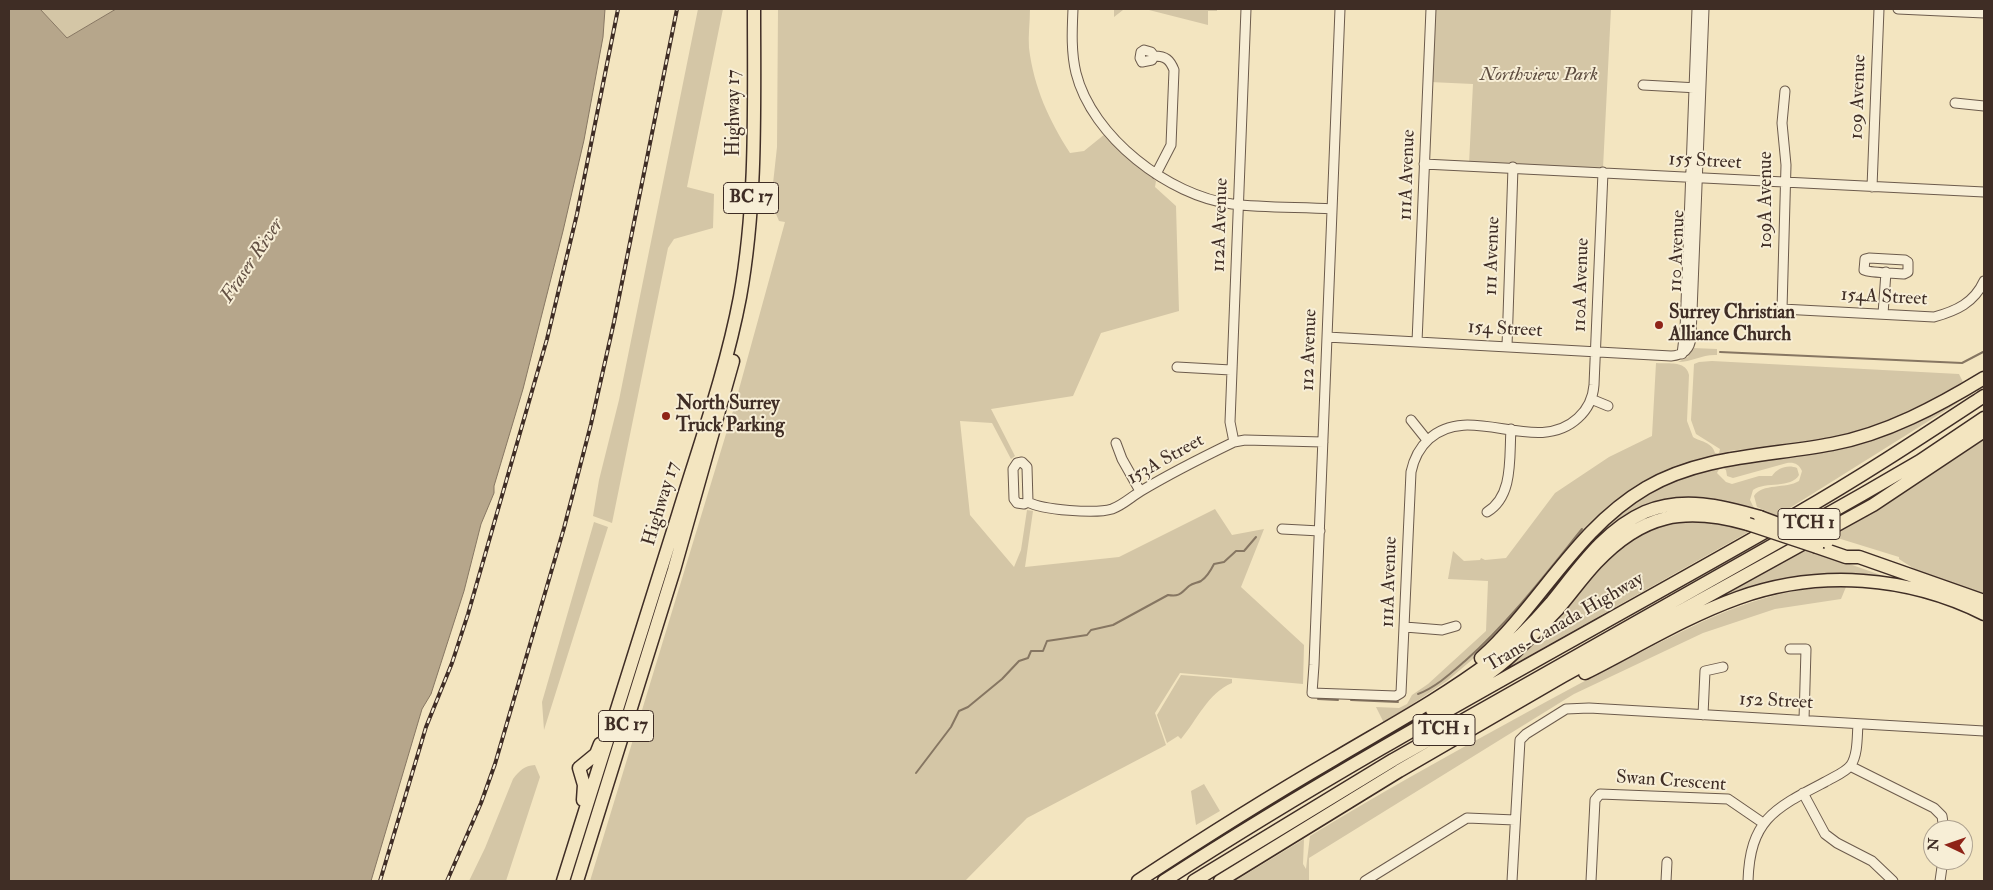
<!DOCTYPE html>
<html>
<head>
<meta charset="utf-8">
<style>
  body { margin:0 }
  #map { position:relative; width:1993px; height:890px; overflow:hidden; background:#f3e5c0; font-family:"IM FELL Double Pica",serif }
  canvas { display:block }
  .frame { position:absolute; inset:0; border:10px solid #3f2d25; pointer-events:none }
  .north { position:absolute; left:1923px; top:820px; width:50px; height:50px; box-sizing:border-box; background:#f7eed6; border:1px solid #ada18f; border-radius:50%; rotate:273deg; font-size:14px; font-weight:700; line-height:20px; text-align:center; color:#3f2d25 }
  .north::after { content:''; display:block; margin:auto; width:18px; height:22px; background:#8f2418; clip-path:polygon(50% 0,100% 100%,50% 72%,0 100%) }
</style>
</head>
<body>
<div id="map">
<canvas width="1993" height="890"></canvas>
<div class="frame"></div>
<div class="north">N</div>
</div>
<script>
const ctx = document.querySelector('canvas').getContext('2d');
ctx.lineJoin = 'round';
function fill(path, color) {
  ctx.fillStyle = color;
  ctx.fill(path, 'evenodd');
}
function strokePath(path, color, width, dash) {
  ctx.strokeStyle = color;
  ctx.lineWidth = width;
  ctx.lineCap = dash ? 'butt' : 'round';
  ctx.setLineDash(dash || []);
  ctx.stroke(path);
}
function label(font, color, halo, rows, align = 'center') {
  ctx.font = font + ' "IM FELL Double Pica",serif';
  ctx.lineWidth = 4;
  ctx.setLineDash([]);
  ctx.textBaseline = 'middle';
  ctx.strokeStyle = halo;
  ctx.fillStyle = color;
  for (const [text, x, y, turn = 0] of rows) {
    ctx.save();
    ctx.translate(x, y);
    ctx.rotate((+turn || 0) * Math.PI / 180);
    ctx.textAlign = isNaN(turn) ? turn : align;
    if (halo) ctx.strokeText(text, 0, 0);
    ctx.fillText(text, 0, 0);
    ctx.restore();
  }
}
fill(new Path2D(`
  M40,9h76l-49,29z
  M698,9h25l-36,178 27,7 -1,34 -39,11 -6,9 -56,275 -19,-7 6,-36 20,-80z
  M778,9h252c0,13 -2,26 -1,39 5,40 20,72 41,105l14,-2 21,-17 51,47 -1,6 21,19 3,105 -78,22 -28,63 -82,13 24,47 -4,3 -19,-36 -32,-2 10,94 44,52 7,-17 6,-40 6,1 -8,56 94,-10 96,-48 17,26 32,-6 -23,58 63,58 -1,39 -123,-11 -25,40 11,32 -139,73 -62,63h-375l143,-470 52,-189 -6,-1 -8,-19 6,-55z
  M1114,9h103v2h-9v14l-59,-15h-26l-9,7z
  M1433,9h178l-8,159 -134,-4 4,-80 -43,-2z
  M1693,348l24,1v6c-14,-1 -25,7 -39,7l10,-5z
  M1712,361l247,13 4,8c-31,18 -64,38 -99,48 -44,13 -90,16 -136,21l5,4 -116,46 -31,28 -99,118 -40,34 -63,42 -8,-16 23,1 8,-4 5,-9 16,-11 58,-53 2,-50 -40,-2 5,-28 11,10 16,-1 1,-2 4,2 21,-2 49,-65 54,-36 43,-21 4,-73c12,1 30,-3 33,12l-2,46 6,16c8,5 19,5 22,16h4l1,-4 -24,-15 -5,-14 3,-56 5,-2z
  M1959,402l-182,114 -20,-9 -3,-11c8,-13 32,-7 45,-15l3,-10c-3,-7 -8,-9 -15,-8l-54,15 -6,-2 -1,-6 -3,-2 -4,1 -2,4 9,9 6,2 27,-8h13c5,-8 16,-12 25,-8l2,7c-8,14 -33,6 -46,15l-3,10 5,10 -37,-11 -21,-2 -21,1 -63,26 -25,24 -52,64 -30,30c40,-49 78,-102 128,-140 36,-27 83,-33 125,-44 60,-16 120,-32 180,-47z
  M1984,438v158l-68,-26 -17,-11v-2l-68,-21 86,-52z
  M1696,518l56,12 -250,141 95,-100 19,-17 6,-9 32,-19z
  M594,522l14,5 -64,203 -2,-28z
  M1807,549l82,29 -45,-2 -158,39z
  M1846,587l-5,12 -66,10 -72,24 -129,61 -265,164v23h-74l69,-42 -1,25 3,5 4,-33c67,-41 135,-79 203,-116 43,-24 86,-47 130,-69 67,-34 126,-65 203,-64z
  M1181,675l51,4v4c-24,10 -35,37 -51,56l-3,-3 -11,7 -10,-28z
  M535,765l5,12 -34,104h-37l16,-33 28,-69c7,-9 11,-13 22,-14z
  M1204,784l16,27 -24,14 -5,-34z`), '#d4c6a6');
const water = new Path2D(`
  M9,9h31l27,29 49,-29h489l-2,28 -19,103 -21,91 -40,158 -29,97v7l-13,31 -17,67 -33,103 -9,15 -51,172h-362z`);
fill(water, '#b6a68b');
strokePath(water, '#867662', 1);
strokePath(new Path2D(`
  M1720,352l242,11 21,-11
  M1418,694c18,-7 32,-20 47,-33 44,-39 80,-86 117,-132
  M1318,699l20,1
  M1351,700l47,2
  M916,773l35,-46 8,-16 9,-4 34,-28 17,-18 9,-3 3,-7h12l4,-10 40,-6 4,-5 22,-5 55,-30c12,2 13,-2 21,-9 4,-3 8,-3 12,-5 6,-4 10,-11 13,-17l10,-2 12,-11h8l12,-14`), '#867662', 2);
const minor = new Path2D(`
  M1073,9c-1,22 -2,43 3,64 16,64 93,123 156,131 33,4 67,3 100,5
  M1340,9l-26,656 -2,28 84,3 5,-3 10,-221c3,-14 8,-24 18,-33 41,-38 107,18 149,-21 10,-9 15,-20 16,-33l9,-213
  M1898,9l86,4
  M1154,56l-2,4 -10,2 -2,-4 1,-6 3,-2 7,2 3,4c12,0 16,4 20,14l-3,75 -15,29
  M1643,85l55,3
  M1955,103l29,3
  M1424,164l560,28
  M1872,187l7,-178
  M1869,258l36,2 3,2v10l-4,2c-9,-1 -34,-1 -40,-4l1,-11z
  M1782,309l4,-144 -4,-42 3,-32
  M1782,309l152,8c22,-6 40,-14 50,-36
  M1883,314l3,-42
  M1327,337l344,19c12,-1 19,-6 20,-19l13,-328
  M1417,342l14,-333
  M1507,346l6,-179
  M1682,354l3,-24 12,-321
  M1177,367l54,3
  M1591,399l17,7
  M1411,420l16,20
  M1234,442l-4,-20 16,-413
  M1116,443l6,16 18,32
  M1028,502l-1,-35 -5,-5 -5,1 -4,6 1,30 3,4 7,1 4,-2c14,8 68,12 84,7 11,-4 19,-12 29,-18 30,-18 62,-34 93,-49l11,-2 78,2
  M1487,512c27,-16 22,-55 24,-83
  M1282,529l38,2
  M1405,627l37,3 14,-4
  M1790,649h16l-2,71
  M1703,715l2,-44 18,-4
  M1850,766l84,42 8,8 2,14
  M1803,793l22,41 12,9 35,18 21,20
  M1365,881l102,-63 48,2
  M1512,881l8,-141 6,-6 40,-25 23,-1 395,23
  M1591,881l4,-81 5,-6 128,5 35,24
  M1666,881l1,-19
  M1748,881c2,-62 27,-73 77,-99 8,-5 20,-9 26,-17 7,-11 6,-28 7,-41
  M1940,881l3,-21`);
const highway = new Path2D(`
  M1817,547l29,10h13l125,44
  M1481,658c59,-53 95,-129 165,-170 56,-33 124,-32 186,-44 54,-10 106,-38 152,-66
  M1585,673c50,-25 100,-56 153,-75 81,-29 170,-22 246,16
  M1432,710c29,-17 60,-36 84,-59 14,-13 28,-27 41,-41 13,-15 25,-32 39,-47 46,-49 88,-57 152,-39
  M579,768l17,-14 4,-10
  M579,768l5,17 -1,15
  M563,881c38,-122 77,-244 115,-366 22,-72 48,-144 62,-218 17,-95 14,-192 14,-288
  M577,881l97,-311 59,-209
  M1138,881c64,-42 129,-83 196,-122 52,-31 108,-61 157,-98 22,-17 42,-37 60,-58 27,-33 53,-73 94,-91 38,-16 77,-6 115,5
  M1164,881c205,-133 422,-246 634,-368 63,-36 125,-77 186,-117
  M1194,881l199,-121 470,-266 57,-33 64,-43
  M1220,881l179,-110 164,-95 310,-171 111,-74`);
strokePath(minor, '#6c5b4c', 11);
strokePath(highway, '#3f2d25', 15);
strokePath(minor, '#f7eed6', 9);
strokePath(highway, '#f3e5c0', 12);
const rail = new Path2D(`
  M380,881l46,-154 26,-64 16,-49 79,-275 30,-125 41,-205
  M447,881l34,-78 14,-39 69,-236 27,-104 23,-102 63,-313`);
strokePath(rail, '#3f2d25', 4);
strokePath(rail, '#f7eed6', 2, [5.5]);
const highwayBridge = new Path2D(`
  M1760,517l67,25
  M1748,524l69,23`);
strokePath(highwayBridge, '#3f2d25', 15, []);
strokePath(highwayBridge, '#f3e5c0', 12);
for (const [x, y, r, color] of [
  [1659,325,5,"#8f2418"],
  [666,416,5,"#8f2418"]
]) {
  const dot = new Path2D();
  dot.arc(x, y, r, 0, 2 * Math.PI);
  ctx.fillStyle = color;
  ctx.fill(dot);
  strokePath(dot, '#f7eed6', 2);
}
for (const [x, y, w] of [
  [751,198,55],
  [1809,524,62],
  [626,726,55],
  [1444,730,62]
]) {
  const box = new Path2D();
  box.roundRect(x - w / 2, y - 15.5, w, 31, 4);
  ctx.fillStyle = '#f7eed6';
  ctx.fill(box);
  strokePath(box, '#3f2d25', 1);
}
label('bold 18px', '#3f2d25', null, [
  ["BC 17",751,198],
  ["TCH 1",1809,524],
  ["BC 17",626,726],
  ["TCH 1",1444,730]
]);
label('italic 19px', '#5d4c3f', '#f7eed6', [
  ["Northview Park",1539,76]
]);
label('19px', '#3f2d25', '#f7eed6', [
  ["109 Avenue",1859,97,-88],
  ["Highway 17",735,113,-90],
  ["155 Street",1705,162,3],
  ["111A Avenue",1408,175,-88],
  ["109A Avenue",1767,200,-90],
  ["112A Avenue",1221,225,-88],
  ["110 Avenue",1678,251,-88],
  ["111 Avenue",1493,256,-88],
  ["110A Avenue",1582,285,-88],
  ["154A Street",1884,298,3],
  ["154 Street",1505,330,3],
  ["112 Avenue",1310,350,-88],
  ["153A Street",1166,460,-29],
  ["Highway 17",662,504,-73],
  ["111A Avenue",1390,582,-88],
  ["Trans-Canada Highway",1565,623,-30],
  ["152 Street",1776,702,3],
  ["Swan Crescent",1671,782,4]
]);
label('bold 19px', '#3f2d25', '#f7eed6', [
  ["Surrey Christian",1669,314],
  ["Alliance Church",1669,336],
  ["North Surrey",676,405],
  ["Truck Parking",676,427]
], 'left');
label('italic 20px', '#635144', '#f7eed6', [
  ["Fraser River",253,261,-56]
]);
</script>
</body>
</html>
